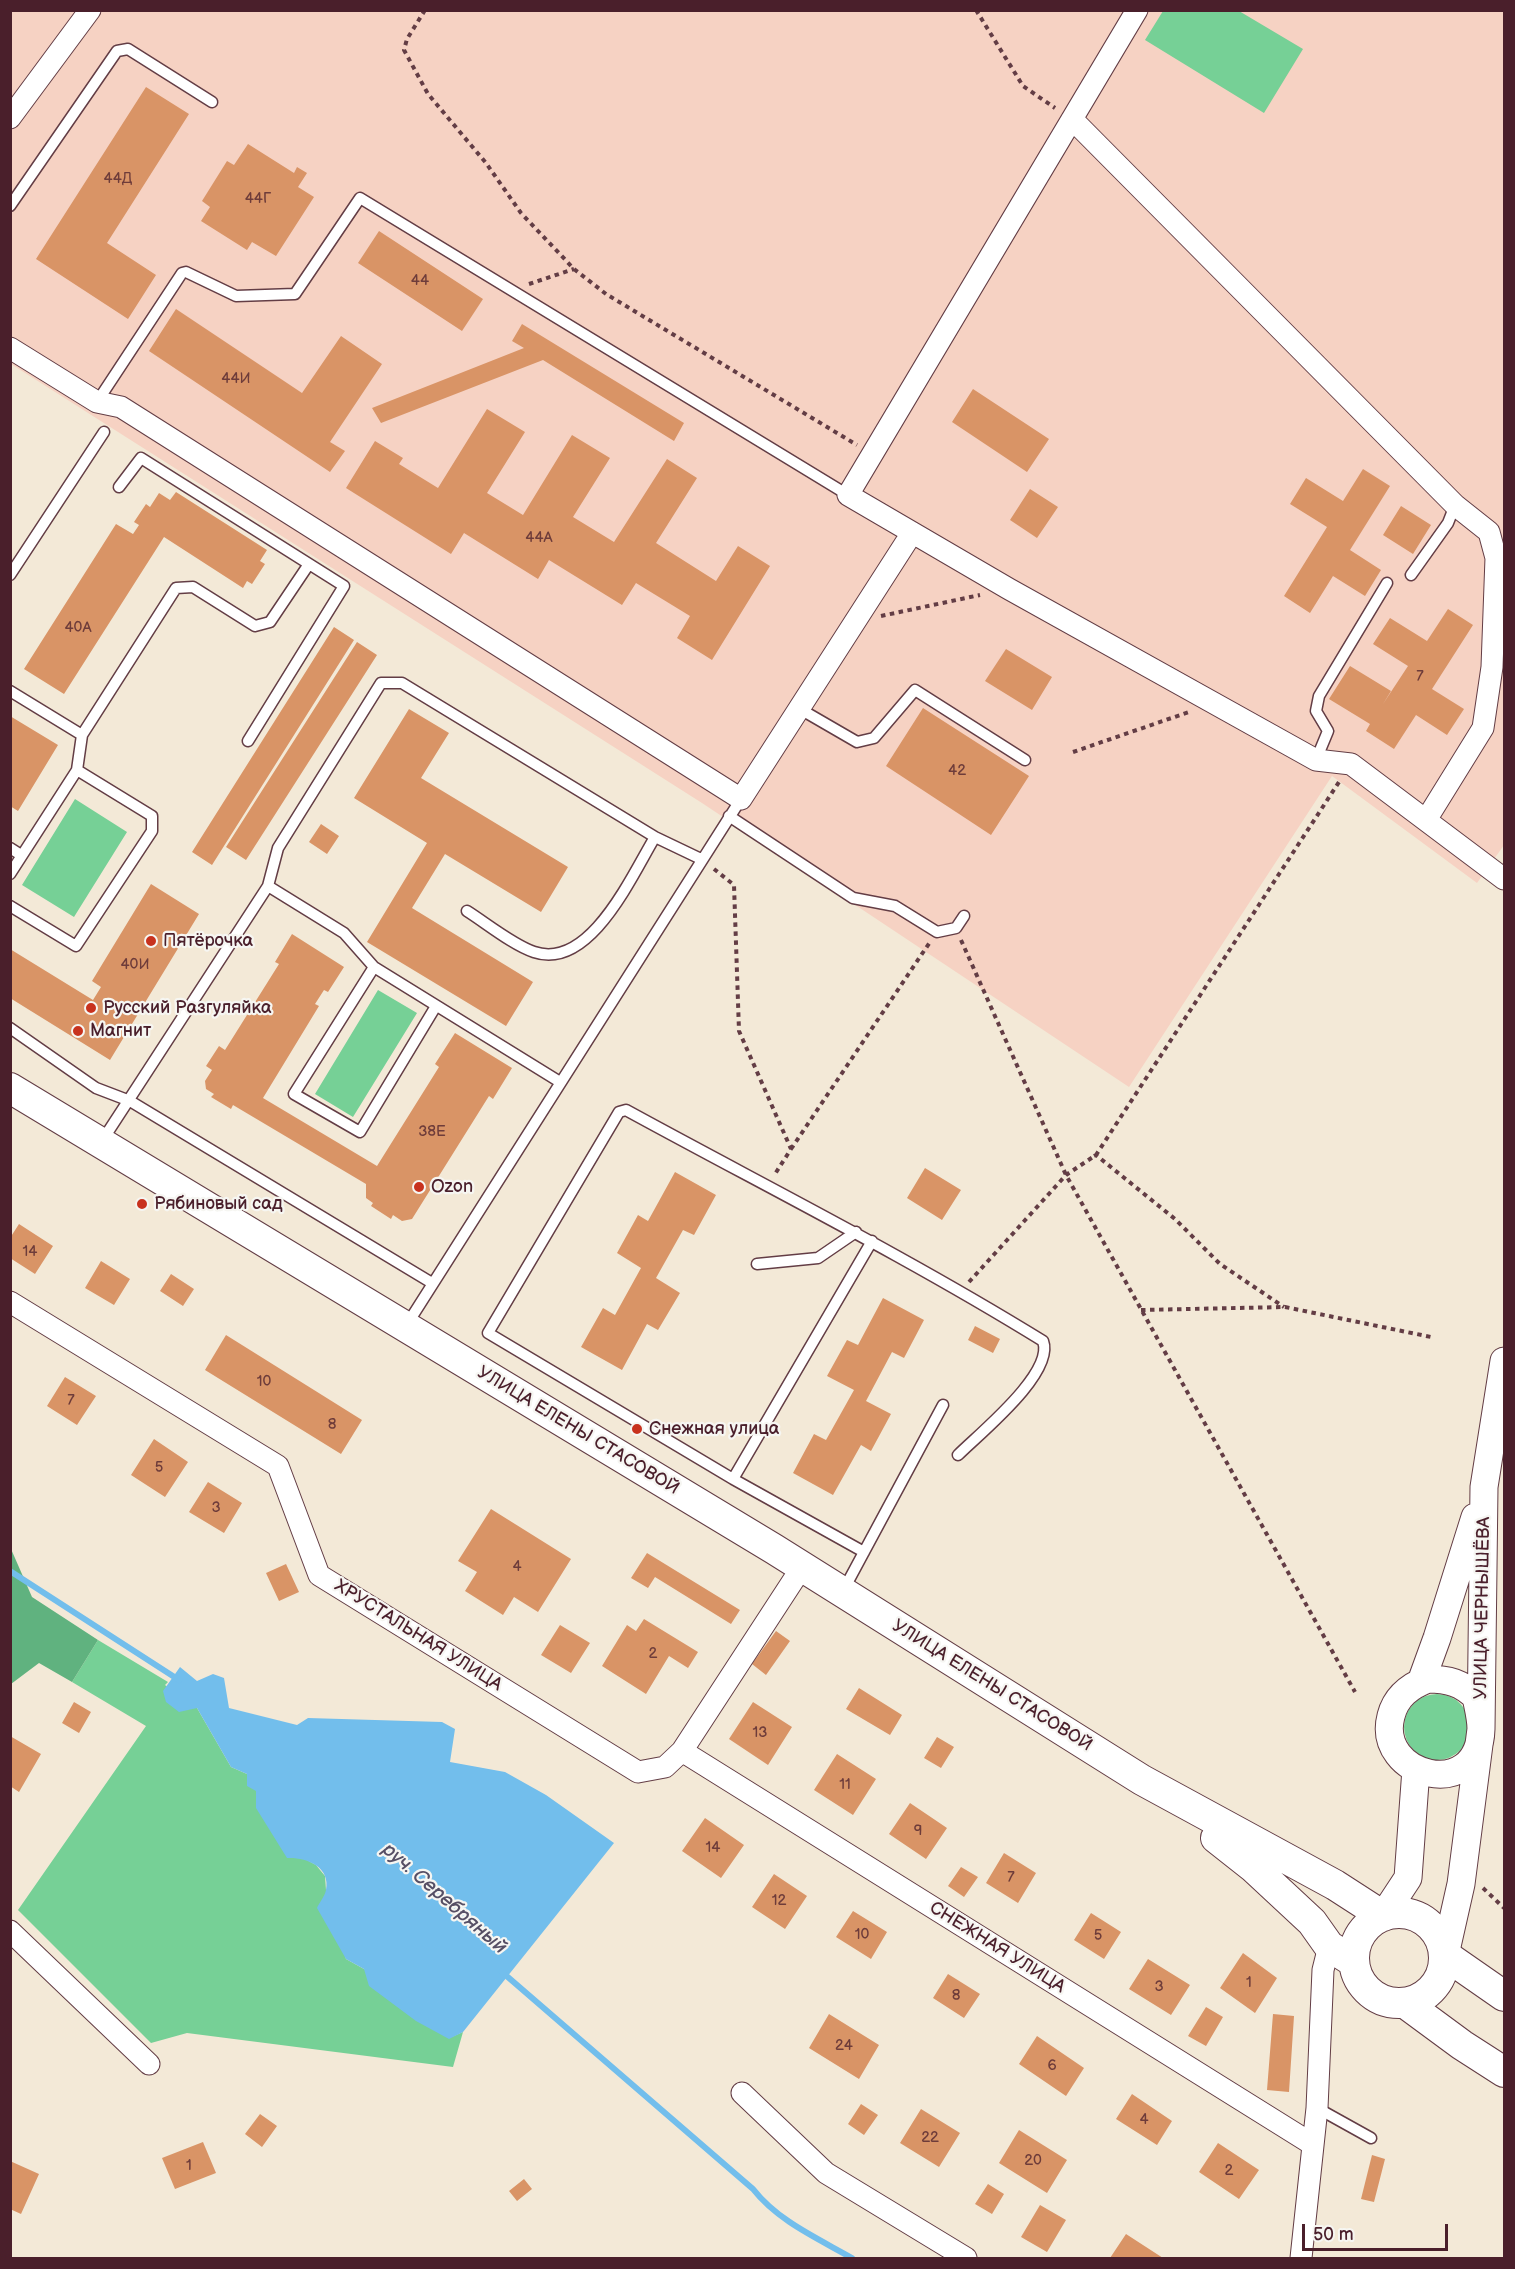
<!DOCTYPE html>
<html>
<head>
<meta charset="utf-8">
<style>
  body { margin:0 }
  #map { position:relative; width:1515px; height:2269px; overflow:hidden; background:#f3e9d7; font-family:"Balsamiq Sans",sans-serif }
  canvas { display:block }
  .frame { position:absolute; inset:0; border:12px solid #4a1f2b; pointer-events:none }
  .scale { position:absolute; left:1302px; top:2224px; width:146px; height:27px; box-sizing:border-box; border:3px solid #4a1f2b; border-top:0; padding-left:8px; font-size:18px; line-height:21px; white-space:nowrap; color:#4a1f2b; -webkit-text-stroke:4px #f6f6f2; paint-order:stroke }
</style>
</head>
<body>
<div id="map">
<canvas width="1515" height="2269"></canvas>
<div class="frame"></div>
<div class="scale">50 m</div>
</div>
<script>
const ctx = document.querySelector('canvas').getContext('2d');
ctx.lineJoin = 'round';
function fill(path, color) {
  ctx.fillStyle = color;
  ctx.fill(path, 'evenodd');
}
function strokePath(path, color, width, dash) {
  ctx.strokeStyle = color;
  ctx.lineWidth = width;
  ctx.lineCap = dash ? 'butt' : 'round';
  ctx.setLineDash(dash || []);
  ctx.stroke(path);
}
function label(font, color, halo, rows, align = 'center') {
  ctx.font = font + ' "Balsamiq Sans",sans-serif';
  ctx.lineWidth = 4.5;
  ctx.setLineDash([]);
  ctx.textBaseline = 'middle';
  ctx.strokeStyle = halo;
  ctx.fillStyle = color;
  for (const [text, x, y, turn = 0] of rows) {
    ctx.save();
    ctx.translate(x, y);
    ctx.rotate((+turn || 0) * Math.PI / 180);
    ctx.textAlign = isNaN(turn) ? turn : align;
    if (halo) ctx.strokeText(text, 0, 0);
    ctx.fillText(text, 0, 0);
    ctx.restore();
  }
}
fill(new Path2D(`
  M10,11h1494v834l-27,38 -145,-107 -203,311 -427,-284 -691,-439z`), '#f6d2c3');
fill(new Path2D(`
  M1163,11h76l64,38 -39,64 -119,-73z
  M75,799l52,33 -53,85 -52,-32z
  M378,990l39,23 -64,104 -38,-23z
  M98,1640l70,42 -3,3 32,23 34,59 16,7 56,84 13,7 9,11 1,14 20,69 18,10 85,69 14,-6 -10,35 -266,-34 -36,10 -133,-133 128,-184 -74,-44z
  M1404 1727a33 33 0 1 1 66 0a33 33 0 1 1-66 0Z`), '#76d096');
fill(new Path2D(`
  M11,1549l21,48 66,43 -26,42 -33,-19 -28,21z`), '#60b27f');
fill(new Path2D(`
  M180,1667l17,14 16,-7 11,4 5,30 68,17 11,-7 134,4 13,7 -5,33 55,10 41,23 68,48 -151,189 -14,7 -33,-18 -47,-35 -5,-17 -18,-10 -29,-51c2,-5 8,-12 9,-18 5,-24 -21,-33 -39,-32l-31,-50v-17l-9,-5v-12l-16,-7 -34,-59 -18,4 -13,-10 -3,-11z`), '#72beec');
strokePath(new Path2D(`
  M10,1571l169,109
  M502,1972l251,217c25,32 64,49 99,69`), '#72beec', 6);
fill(new Path2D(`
  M146,87l43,27 -82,129 49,32 -28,44 -92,-60z
  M248,144l46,29 3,-6 10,6 -9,14 16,10 -38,59 -24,-14 -5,8 -46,-29 9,-14 -8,-6 25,-40 7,4z
  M379,231l104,68 -21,32 -104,-68z
  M176,309l126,84 39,-57 41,28 -52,78 15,9 -15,21 -181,-121z
  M522,324l162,99 -10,18 -131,-81 -162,63 -9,-15 152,-60 -12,-7z
  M973,389l76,50 -22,33 -75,-50z
  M487,409l38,23 -38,61 36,22 49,-80 38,23 -37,59 41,25 53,-83 30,19 -41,65 60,38 22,-35 32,20 -58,94 -35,-22 13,-22 -54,-33 -14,22 -73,-45 -11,19 -74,-46 -13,21 -105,-66 29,-47 28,17 -4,6 39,24z
  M1363,469l27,17 -40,64 31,20 -16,26 -32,-20 -23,37 -26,-17 43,-69 -37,-23 16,-26 37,23z
  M1030,489l28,18 -21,31 -27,-18z
  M176,492l91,58 -7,11 5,3 -13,20 -5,-3 -4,7 -79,-51 -100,157 -40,-25 92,-145 17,10 6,-9 -5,-3 12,-18 4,3 9,-14 11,7z
  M1401,506l30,19 -18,29 -30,-19z
  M1448,609l25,16 -41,64 32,20 -17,26 -31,-20 -22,34 -28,-18 4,-7 -41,-25 21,-33 41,25 -8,13 25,-38 -35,-22 17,-26 37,23z
  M334,627l20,13 -142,225 -20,-13z
  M357,642l20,13 -131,205 -20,-13z
  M1006,649l46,28 -20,33 -47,-29z
  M923,708l106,68 -38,59 -105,-69z
  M409,709l40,24 -28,45 147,89 -27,45 -96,-58 -33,54 121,74 -27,44 -139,-84 60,-99 -73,-45z
  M10,716l48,29 -40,66 -8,-5z
  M321,824l18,12 -12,18 -18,-12z
  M151,884l48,30 -89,146 -100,-62v-49l83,51 8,-13 -9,-6z
  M292,934l52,33 -16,25 -4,-2 -9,14 4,2 -56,92 114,68 62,-99 -4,-3 20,-31 57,35 -19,31 -4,-3 -77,123 -10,2 -9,-6 -2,4 -20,-13 2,-3 -7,-5v-14l-133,-79 -2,4 -20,-12 3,-3 -8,-5 -1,-8 7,-11 -6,-4 13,-20 6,4 54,-86 -4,-2z
  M925,1168l36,22 -19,30 -35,-22z
  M675,1172l41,23 -22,40 -11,-5 -27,48 24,15 -22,37 -11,-6 -25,46 -41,-23 22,-39 12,7 26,-47 -24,-15 21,-38 10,6z
  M19,1224l34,22 -18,28 -25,-16v-20z
  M101,1261l29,18 -16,26 -29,-17z
  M171,1274l23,15 -11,17 -23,-15z
  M883,1298l41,22 -20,38 -12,-6 -26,49 25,13 -20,37 -10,-6 -28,50 -40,-22 21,-39 12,6 28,-50 -27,-14 20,-36 11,5z
  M975,1326l25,13 -7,14 -25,-13z
  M226,1335l136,85 -21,34 -136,-84z
  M65,1377l31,19 -19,29 -30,-19z
  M154,1439l34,23 -23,35 -34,-22z
  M208,1482l34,21 -18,30 -35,-21z
  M491,1509l80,50 -33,53 -24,-15 -11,18 -38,-24 12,-19 -19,-11z
  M647,1553l93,57 -9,14 -76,-47 -7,11 -17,-10z
  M286,1564l13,28 -20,9 -13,-28z
  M644,1619l54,33 -10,16 -19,-12 -23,38 -44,-28 25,-41 9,6z
  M560,1625l30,18 -19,30 -30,-18z
  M776,1631l14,10 -24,34 -14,-11z
  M859,1688l43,27 -12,20 -44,-26z
  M74,1702l17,10 -12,21 -17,-10z
  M753,1702l39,25 -24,38 -39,-26z
  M10,1736l31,18 -22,38 -9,-6z
  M937,1737l17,10 -13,21 -17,-10z
  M837,1754l39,25 -23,36 -39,-25z
  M910,1803l37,25 -21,31 -37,-25z
  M705,1818l39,27 -23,33 -39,-27z
  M1004,1853l32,20 -18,30 -32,-20z
  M961,1867l17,10 -14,20 -16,-11z
  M774,1874l33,22 -22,33 -33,-22z
  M853,1911l34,21 -16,27 -35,-22z
  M1091,1913l30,19 -17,27 -30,-19z
  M1243,1953l34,25 -22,35 -35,-25z
  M1148,1959l42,26 -19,30 -42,-26z
  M948,1974l32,20 -16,24 -31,-20z
  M1206,2007l17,10 -17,29 -18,-10z
  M829,2014l50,31 -20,34 -50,-31z
  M1273,2014l21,2 -5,76 -22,-2z
  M1037,2036l47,32 -18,28 -47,-32z
  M1132,2094l40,27 -15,24 -41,-26z
  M861,2104l17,11 -14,20 -16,-11z
  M921,2109l39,24 -21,34 -39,-24z
  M260,2114l17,12 -15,21 -17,-13z
  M1019,2130l48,30 -20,33 -48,-30z
  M203,2142l13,31 -41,16 -13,-31z
  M1218,2143l41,27 -20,29 -40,-27z
  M1372,2155l13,4 -11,43 -13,-3z
  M10,2161l29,13 -18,40 -11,-5z
  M524,2179l8,10 -15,12 -8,-10z
  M988,2184l16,10 -12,20 -17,-10z
  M1040,2205l26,15 -19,32 -26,-15z
  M1126,2234l37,24h-53z`), '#d99466');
const service = new Path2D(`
  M10,206l107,-155 11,-2 84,53
  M97,402l85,-129 4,-1 50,24 59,-2 65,-96 488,297
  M119,487l22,-29 203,128 -96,155
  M10,575l94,-143
  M1411,575l37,-52 7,-18
  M10,691l72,44 94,-147 17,-1 62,39 15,-4 39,-58
  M800,709l57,33 17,-4 41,-48 110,70
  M1316,760l12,-29 -12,-20 3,-15 68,-113
  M729,816l124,82 42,8 42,26 19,-4 8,-12
  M10,848l11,7
  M10,874l67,-104 5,-35
  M268,886l76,47 30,34 186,115
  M10,906l66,40 76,-115v-15l-75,-46
  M467,911c19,12 46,34 67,41 56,19 98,-77 121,-115
  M374,967l-80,127 66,38 76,-126
  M10,1028l86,60 34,13 302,182
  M102,1141l166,-255 10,-38 103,-165h21l253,154 46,22
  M757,1264l61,-6 38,-26
  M406,1326l335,-527
  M733,1479l139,-238
  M864,1552l-131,-73 -245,-146 131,-221 7,-2c139,76 281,147 417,231 12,32 -64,93 -85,114
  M843,1591l100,-186
  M1317,2108l54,30`);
const minor = new Path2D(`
  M1137,10l-289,485 161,94 307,171 35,4 153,115
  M10,118l80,-108
  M1072,119l383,386 34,27 7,26 -4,109 -9,61 -57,92
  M10,348l87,54 24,5 620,392 171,-266
  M10,1302l268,164 41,109 319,197 27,-5 17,-16 120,-184
  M682,1751l630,393
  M10,1931l139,133
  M742,2093l84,80 140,85
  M1301,2258l16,-150 6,-138 6,-24`);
const tertiary = new Path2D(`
  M1428,1679c20,0 34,4 48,18 2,10 5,21 5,32 -2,74 -106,48 -90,-13 5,-20 19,-30 37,-37z
  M1421,1682l16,-44 38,-121
  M1383,1916l25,-38 8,-109
  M1445,1955l16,-71 20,-155 3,-242 20,-126`);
const secondary = new Path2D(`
  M10,1088l764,461 368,231 193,105 48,31
  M1216,1838l38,30 58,54 17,24 25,16
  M1354 1958a45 45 0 1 1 90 0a45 45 0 1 1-90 0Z
  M1445,1955l59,41
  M1405,2003l57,42 42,27`);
strokePath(service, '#633d45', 13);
strokePath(minor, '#633d45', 23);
strokePath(tertiary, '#633d45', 29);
strokePath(secondary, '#633d45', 32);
strokePath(new Path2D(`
  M425,10l-18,29 -3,11 24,44 58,69 35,50 53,56 32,25 251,151
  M976,10l47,76 32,22
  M529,284l45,-15
  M881,616l99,-21
  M1073,752l116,-40
  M714,869l20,16 5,146 52,118 -16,25
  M961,940l105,235 289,517
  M791,1149l139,-207
  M1094,1156l2,-1 79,64 45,45 64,43
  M969,1282l97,-107 30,-20 243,-373
  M1141,1310l144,-3 146,30
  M1483,1888l21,20`), '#633d45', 4, [4.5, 4.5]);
strokePath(service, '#fff', 10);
strokePath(minor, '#fff', 21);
strokePath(tertiary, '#fff', 27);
strokePath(secondary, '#fff', 30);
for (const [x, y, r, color] of [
  [151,941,6,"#c8321e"],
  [91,1008,6,"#c8321e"],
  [78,1031,6,"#c8321e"],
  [419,1187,6,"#c8321e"],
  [142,1204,6,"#c8321e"],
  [637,1429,6,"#c8321e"]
]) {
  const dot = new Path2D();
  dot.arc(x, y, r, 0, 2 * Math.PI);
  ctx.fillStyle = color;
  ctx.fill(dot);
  strokePath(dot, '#f6f6f2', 2);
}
label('15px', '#6e3c3a', null, [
  ["44Д",118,179],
  ["44Г",258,199],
  ["44",420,281],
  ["44И",236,379],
  ["44А",539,538],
  ["40А",78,628],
  ["7",1420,677],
  ["42",957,771],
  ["40И",135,965],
  ["38Е",432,1132],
  ["14",30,1252],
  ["10",264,1382],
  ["7",71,1401],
  ["8",332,1425],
  ["5",159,1468],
  ["3",216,1508],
  ["4",517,1567],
  ["2",653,1654],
  ["13",760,1733],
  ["11",845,1785],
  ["9",918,1831],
  ["14",713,1848],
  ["7",1011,1878],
  ["12",779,1901],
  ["10",862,1935],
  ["5",1098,1936],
  ["1",1249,1983],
  ["3",1159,1987],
  ["8",956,1996],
  ["24",844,2046],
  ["6",1052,2066],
  ["4",1144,2120],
  ["22",930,2138],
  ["20",1033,2161],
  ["1",189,2166],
  ["2",1229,2171]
]);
label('18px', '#4a1f2b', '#f6f6f2', [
  ["Пятёрочка",163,941],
  ["Русский Разгуляйка",103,1008],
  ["Магнит",90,1031],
  ["Ozon",431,1187],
  ["Рябиновый сад",154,1204],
  ["Снежная улица",649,1429]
], 'left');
label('18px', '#4a1f2b', '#f6f6f2', [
  ["УЛИЦА ЕЛЕНЫ СТАСОВОЙ",578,1431,31],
  ["УЛИЦА ЧЕРНЫШЁВА",1483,1608,-89],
  ["ХРУСТАЛЬНАЯ УЛИЦА",418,1636,32],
  ["УЛИЦА ЕЛЕНЫ СТАСОВОЙ",992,1686,32],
  ["СНЕЖНАЯ УЛИЦА",997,1948,32]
]);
label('italic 20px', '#564f65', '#f6f6f2', [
  ["руч. Серебряный",444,1899,41]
]);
</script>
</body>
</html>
